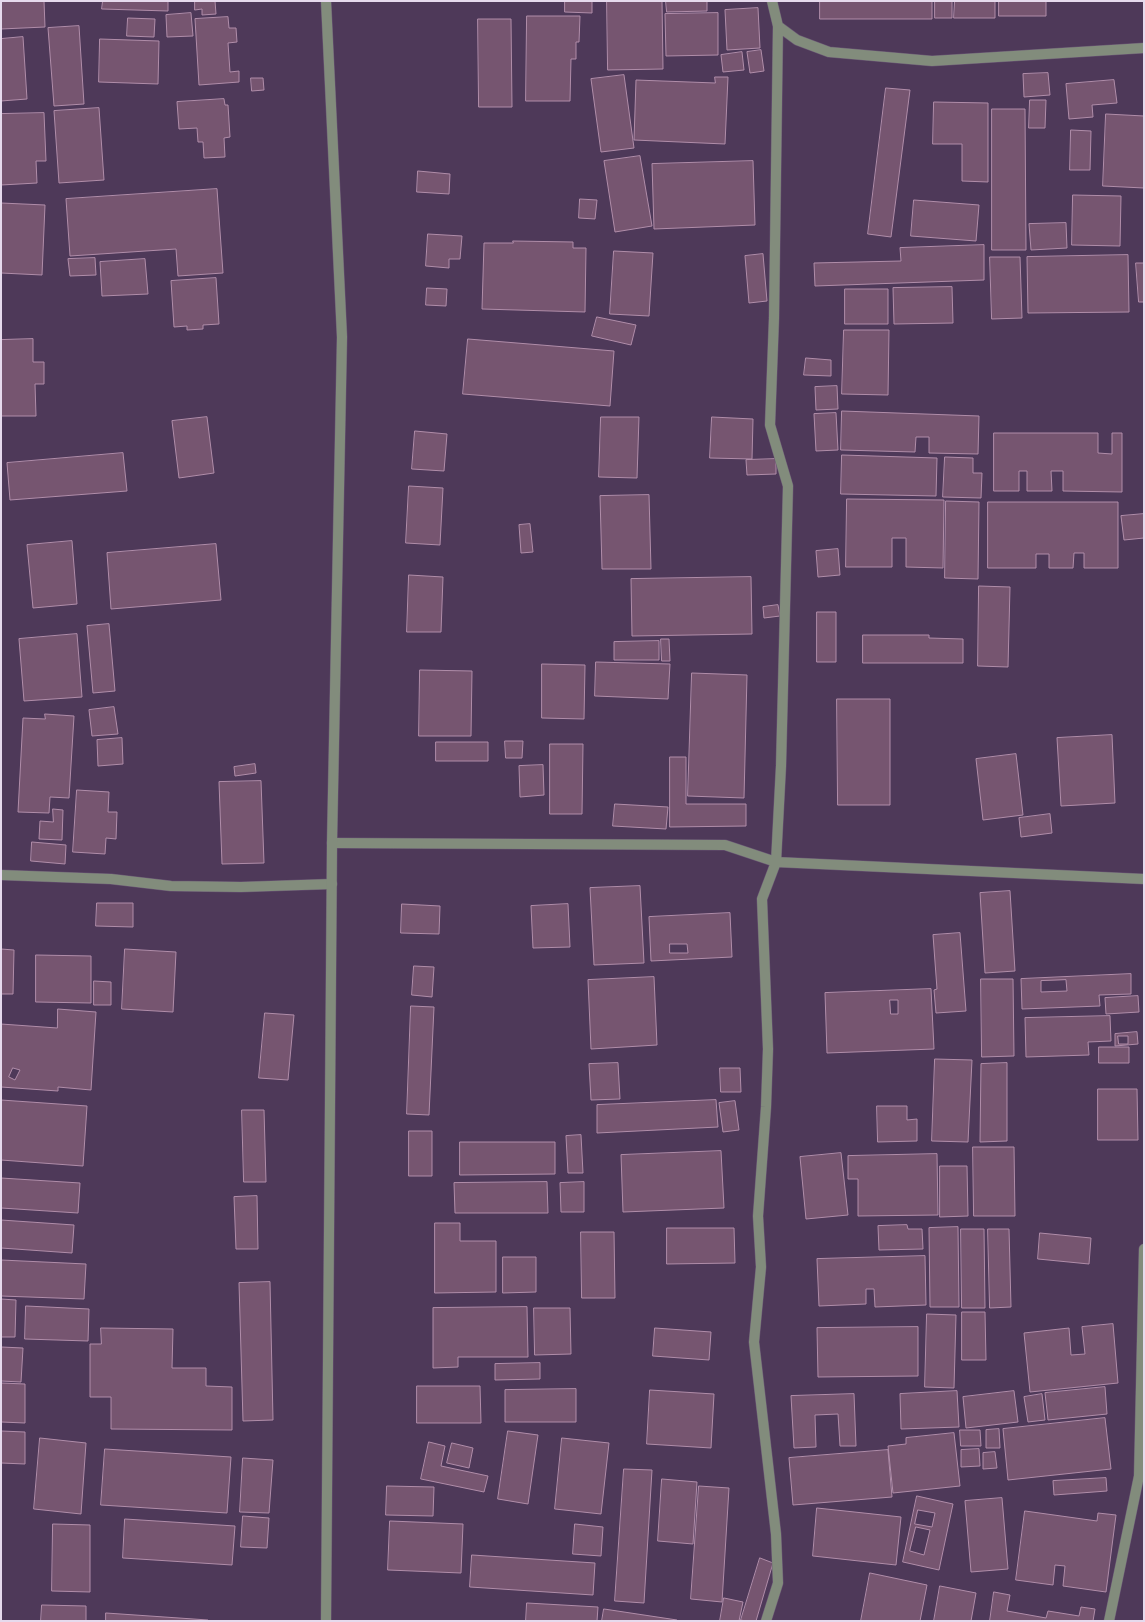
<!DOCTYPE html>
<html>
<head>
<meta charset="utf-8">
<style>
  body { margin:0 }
  #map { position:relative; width:1145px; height:1622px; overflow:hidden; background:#4e3959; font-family:"Space Grotesk",sans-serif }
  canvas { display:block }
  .frame { position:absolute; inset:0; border:2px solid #e6daed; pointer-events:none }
</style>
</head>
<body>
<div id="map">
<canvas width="1145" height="1622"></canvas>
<div class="frame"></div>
</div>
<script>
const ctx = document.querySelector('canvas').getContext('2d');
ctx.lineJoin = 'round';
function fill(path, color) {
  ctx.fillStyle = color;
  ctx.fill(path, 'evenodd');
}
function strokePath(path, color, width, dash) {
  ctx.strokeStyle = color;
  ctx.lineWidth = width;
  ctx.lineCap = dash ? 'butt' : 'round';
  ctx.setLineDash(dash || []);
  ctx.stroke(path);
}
const building = new Path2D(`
  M1,1h43l1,26 -44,2z
  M103,1h65v10l-66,-2z
  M195,1h20l1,13 -14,1v-6l-7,1z
  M565,1h27v12l-27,-1z
  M607,1h55l1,68 -55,1z
  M666,1h41v10l-40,1z
  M820,1h112v18h-112z
  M935,1h17v17h-17z
  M955,1h40v17h-41z
  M999,1h47v15h-47z
  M758,8l2,40 -33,2 -2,-40z
  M191,13l2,23 -26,1 -1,-22z
  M718,13v42l-52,1 -1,-42z
  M527,16h53l-1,26h-3v17h-5l-1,42h-44z
  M228,17l1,11h7l1,14 -9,1 2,29 9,-1v11l-40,3 -4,-66z
  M128,18l27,1 -1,18 -27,-1z
  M478,19h33l1,88h-33z
  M79,26l5,78 -30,2 -6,-78z
  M23,37l4,62 -26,2v-62z
  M100,39l59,2 -1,43 -59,-2z
  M761,50l3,21 -14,2 -3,-21z
  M742,52l2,18 -21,2 -2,-17z
  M1048,73l2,22 -26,2 -1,-23z
  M624,75l10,73 -33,4 -10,-73z
  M715,77h13l-3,67 -91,-4 2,-60 79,3z
  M251,78h12l1,12 -12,1z
  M1114,80l3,23 -25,2 1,12 -24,2 -3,-35z
  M886,88l24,2 -19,147 -23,-3z
  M224,99l1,6h3l2,32 -6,1 1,19 -21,1 -1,-16h-5l-1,-14 -18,1 -2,-27z
  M1030,100h16l-1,28h-16z
  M934,102l54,1v79l-26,-1v-37h-29z
  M99,108l5,72 -45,3 -5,-72z
  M992,109h33l1,141h-34z
  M44,113l2,48h-10l1,22 -36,2v-71z
  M1106,114l38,2v72l-41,-2z
  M1071,130l20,1 -1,39h-20z
  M640,156l12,70 -37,6 -11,-71z
  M753,161l2,64 -101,4 -2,-65z
  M418,171l32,3 -1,20 -32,-2z
  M217,189l6,84 -45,3 -2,-27 -106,7 -4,-57z
  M1073,195l48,1 -1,50 -48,-1z
  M580,199l17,1 -2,19 -16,-1z
  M914,200l65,5 -3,36 -65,-5z
  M1,203l44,2 -3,70 -41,-2z
  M1066,223l1,25 -36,2 -2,-26z
  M428,234l34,2 -2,23h-11v9l-23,-2z
  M513,241l60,1v6h13l-1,64 -103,-3 2,-66h29z
  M984,245v35l-169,6 -1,-23 87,-2 -1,-13z
  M614,251l39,2 -4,63 -39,-2z
  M763,254l4,47 -18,2 -4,-47z
  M1128,255l1,57 -101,1 -1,-56z
  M990,257h30l2,61 -30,1z
  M95,258l1,17 -26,1 -2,-17z
  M145,259l3,35 -46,2 -2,-34z
  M1136,263h8v39h-5z
  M216,278l3,46 -16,1v4l-16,1v-4l-13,1 -3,-46z
  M952,287l1,36 -59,1 -1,-36z
  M427,288l20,1 -1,17 -20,-1z
  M845,289h43v35h-43z
  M597,317l39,8 -5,20 -39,-9z
  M844,330h45l-1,65 -46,-1z
  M33,339v23h11v22h-9l1,32h-35v-76z
  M468,339l146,12 -4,55 -147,-12z
  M806,358l25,2v16l-27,-1z
  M837,386l1,23 -22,1 -1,-23z
  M842,411l137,5 -1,38 -49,-1v-16h-13l-1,15 -74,-2z
  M836,413l2,37 -22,1 -2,-37z
  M207,417l7,56 -35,5 -7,-57z
  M601,417h38l-2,61 -38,-1z
  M712,417l41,2 -1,40 -42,-1z
  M415,431l32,3 -3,37 -32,-2z
  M994,433h104v20l14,1v-21h10v59l-59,-1v-20h-12l1,20h-25v-20h-8v20h-25z
  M123,453l4,38 -117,9 -3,-37z
  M842,455l95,3 -1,38 -95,-2z
  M945,457l28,1v15h9l-1,25 -38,-1z
  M776,459v15l-29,1 -1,-15z
  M409,486l34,2 -3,57 -34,-2z
  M649,495l2,74h-49l-2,-73z
  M847,499l97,1 -1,68 -37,-1v-29h-14v29h-46z
  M946,501l33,1 -1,77 -33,-1z
  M988,502h130v66h-34v-15h-10l-1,15h-24v-14h-13v14h-48z
  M1144,514v24l-20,2 -3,-24z
  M530,524l3,28 -12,1 -2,-28z
  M72,541l5,63 -44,4 -6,-63z
  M216,544l5,56 -110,9 -4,-56z
  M838,549l2,26 -22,2 -2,-26z
  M409,575l34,2 -2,55h-34z
  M751,577l1,57 -120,2 -1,-57z
  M979,586l31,1 -2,80 -30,-1z
  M778,605l2,11 -16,2 -1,-11z
  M817,612h19v50h-19z
  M109,624l6,67 -22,2 -6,-67z
  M77,634l5,63 -58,4 -5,-62z
  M863,635h66v3l34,1v24h-100z
  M661,639h8l1,22h-8z
  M659,641v19h-45v-18z
  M596,662l74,2 -2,35 -73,-3z
  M542,664l43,1 -1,54 -42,-1z
  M420,670l52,1 -1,65h-52z
  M692,673l55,2 -3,123 -56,-2z
  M837,699h53v106h-52z
  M114,707l4,27 -26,2 -3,-26z
  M45,714l29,2 -5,82 -19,-1 -1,16 -31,-1 5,-94 22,1z
  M1112,735l3,68 -54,3 -4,-68z
  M122,738l1,26 -25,2 -1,-26z
  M505,741h18l-1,17h-16z
  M436,742h52v19h-52z
  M550,744h33l-1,70h-32z
  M1016,754l7,61 -40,5 -7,-61z
  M670,757h16v47h60v22l-76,1z
  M255,764l1,9 -21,3 -1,-9z
  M543,765l1,30 -24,2 -1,-31z
  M261,781l3,82 -42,1 -3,-82z
  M77,790l32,2 -1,20h9l-1,27 -10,-1 -1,16 -32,-2z
  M615,804l53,3 -2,22 -53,-3z
  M53,809l10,1 -1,30 -23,-1 1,-18 13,1z
  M1050,814l2,19 -31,4 -2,-19z
  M32,842l34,3 -1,19 -34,-3z
  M640,886l4,77 -50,2 -4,-77z
  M1010,891l5,80 -30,2 -5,-80z
  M97,903h36v24l-37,-1z
  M402,904l38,2 -1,28 -38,-1z
  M568,904l2,43 -37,1 -2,-42z
  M730,913l2,44 -81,4 -2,-44zM670,944h17l1,9h-18z
  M960,933l6,78 -30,2 -2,-23 3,-1 -4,-54z
  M1,949l13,1 -1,44h-12z
  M125,949l51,3 -3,60 -51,-3z
  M36,955l55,1v47l-55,-1z
  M414,966l20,1 -2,30 -20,-2z
  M1131,974v20l-32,1 1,11 -78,3 -1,-30zM1066,980l1,11 -26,1v-11z
  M654,977l3,68 -66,4 -3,-69z
  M981,979h32l1,77 -32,1z
  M94,981l17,1v23h-17z
  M931,989l3,60 -107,4 -2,-60zM890,1000h8v14h-7z
  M1138,996l1,16 -33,2 -1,-16z
  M411,1006l23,1 -5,108 -22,-1z
  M58,1009l38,3 -5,78 -33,-3v4l-57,-4v-63l56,4zM13,1068l7,2 -5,10 -6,-3z
  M265,1013l29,2 -6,65 -29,-2z
  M1110,1016l1,25 -23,1 1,13 -63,2 -1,-39z
  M1137,1032l1,12 -23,2v-12zM1118,1036h10v8h-9z
  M1099,1047h30v16h-30z
  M935,1059l37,1 -4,82 -36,-1z
  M618,1063l2,36 -29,1 -2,-36z
  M1007,1063v78l-27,1 1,-78z
  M720,1068h20l1,24h-20z
  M1098,1089h39l1,51h-40z
  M1,1100l86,6 -4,60 -82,-6z
  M716,1100l2,27 -121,6v-28z
  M735,1101l4,29 -16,2 -4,-29z
  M877,1106h30v14l10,-1v22l-39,1z
  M242,1110h22l2,72h-22z
  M409,1131h23v45h-23z
  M581,1135l2,38h-15l-2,-37z
  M460,1142h95v32l-95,1z
  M973,1147h41l1,69h-41z
  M721,1151l3,57 -101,4 -2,-57z
  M841,1153l7,62 -42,4 -6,-62z
  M937,1154l1,61 -80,1v-37h-10v-23z
  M940,1166h27l1,50 -28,1z
  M1,1178l79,5 -2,30 -77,-5z
  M547,1182l1,31h-93l-1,-30z
  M584,1182v30h-23l-1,-29z
  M257,1196l1,53h-22l-2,-52z
  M1,1220l73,5 -2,28 -71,-5z
  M435,1223h25v18h36v51l-61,1z
  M907,1225l1,4h14l1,20 -44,1 -1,-24z
  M958,1227l1,80h-29l-1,-79z
  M667,1228h67l1,35 -68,1z
  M961,1229h23l1,79h-23z
  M988,1229h21l2,78 -21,1z
  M581,1232h33l1,66h-33z
  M1040,1233l51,5 -2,26 -51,-5z
  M925,1256l1,49 -51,2 -1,-18h-8v15l-47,2 -2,-47z
  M503,1257h33v35l-33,1z
  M1,1260l85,4 -2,35 -83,-3z
  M270,1282l3,138 -30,1 -4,-138z
  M1,1299l15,1 -1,37h-14z
  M26,1306l63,3 -1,32 -63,-2z
  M527,1307l1,50h-70v10l-25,1v-60z
  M534,1308h36l1,46 -36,1z
  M962,1312h23l1,48h-24z
  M927,1314l29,1 -2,73 -29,-1z
  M1113,1324l5,59 -88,9 -6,-59 45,-5 2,27 14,-1 -3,-27z
  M918,1327v49l-100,1 -1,-49z
  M101,1328l72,1 -1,39h34v18l26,1v43l-121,-1v-32h-21v-53h11z
  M655,1328l56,4 -2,28 -56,-4z
  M1,1347l22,1 -2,34 -20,-1z
  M540,1363v16l-45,1v-16z
  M1,1383l24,1v39l-24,-1z
  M417,1386h63l1,37h-64z
  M1105,1387l2,27 -59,6 -3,-27z
  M576,1389v33h-71v-32z
  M650,1390l64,4 -3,54 -64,-4z
  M957,1391l2,36 -58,2 -1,-35z
  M1014,1391l4,31 -52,6 -3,-31z
  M854,1394l2,52h-16l-2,-32 -23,1 1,32 -22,1 -3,-52z
  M1042,1394l3,26 -17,2 -4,-25z
  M1105,1418l6,51 -103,11 -5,-51z
  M999,1429l1,19h-14v-18z
  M960,1430h20l1,16h-20z
  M1,1431l24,1v32l-24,-1z
  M508,1431l30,4 -10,69 -30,-5z
  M954,1433l6,53 -67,7 -5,-47 18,-2v-6z
  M40,1438l46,5 -5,71 -47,-5z
  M562,1438l47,5 -8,71 -46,-5z
  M429,1442l16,4 -4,20 47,10 -4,16 -63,-13z
  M452,1443l21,5 -4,20 -22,-5z
  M105,1449l126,8 -4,56 -126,-8z
  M979,1449l1,17 -19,1v-17z
  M888,1450l4,47 -99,8 -4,-47z
  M995,1452l2,16 -14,1v-16z
  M243,1458l30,2 -4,53 -29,-1z
  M624,1469l28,1 -8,133 -29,-2z
  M1106,1478l1,13 -53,4 -1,-14z
  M662,1479l35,3 -4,62 -35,-3z
  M387,1486l47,1 -1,29 -47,-1z
  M699,1486l30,2 -7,114 -31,-3z
  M917,1496l36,8 -14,66 -36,-8zM918,1510l17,3 -3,14 -17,-3zM916,1527l14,3 -6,25 -14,-4z
  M1002,1498l6,71 -37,3 -6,-71z
  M817,1508l84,9 -5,48 -83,-9z
  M1025,1511l72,10 1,-8 18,2 -10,77 -43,-6 2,-20 -10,-1 -2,20 -37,-5z
  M243,1516l26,2 -2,30 -26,-1z
  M125,1519l110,7 -3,39 -109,-7z
  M390,1521l73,3 -2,49 -73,-3z
  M53,1524l37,1v67l-38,-1z
  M575,1524l28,3 -2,29 -28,-2z
  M472,1555l123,8 -2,32 -123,-8z
  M760,1558l13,5 -17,58h-11l-4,-1z
  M870,1573l57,12 -7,36h-59z
  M940,1586l36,7 -5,28h-37z
  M994,1592l16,3 -3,16 39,7 2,-7 31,5 2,-9 14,2 -2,12h-103z
  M724,1598l19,4 -4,19h-19z
  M527,1603l71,4 -1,14h-71z
  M42,1605l44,1v15h-45z
  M604,1609l73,11v1h-75z
  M106,1613l102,7v1h-102z`);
fill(building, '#765570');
strokePath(building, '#b08da9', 1);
const minor = new Path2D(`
  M778,26l19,14 32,12 103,9 212,-13
  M332,843l393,2 51,17 368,17
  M1,875l110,4 60,7 70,1 91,-3
  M766,1621l12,-38 -2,-49 -22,-192 7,-75 -3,-51 8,-109 2,-58 -6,-150 14,-37 5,-96 7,-280 -18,-61 4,-107 4,-292 -6,-25
  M1109,1621l30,-145 5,-227`);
const tertiary = new Path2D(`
  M326,1621l6,-778 10,-506 -16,-336`);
strokePath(minor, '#695674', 11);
strokePath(tertiary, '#695674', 11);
strokePath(minor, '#828c7c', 10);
strokePath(tertiary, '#828c7c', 10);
</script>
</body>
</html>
